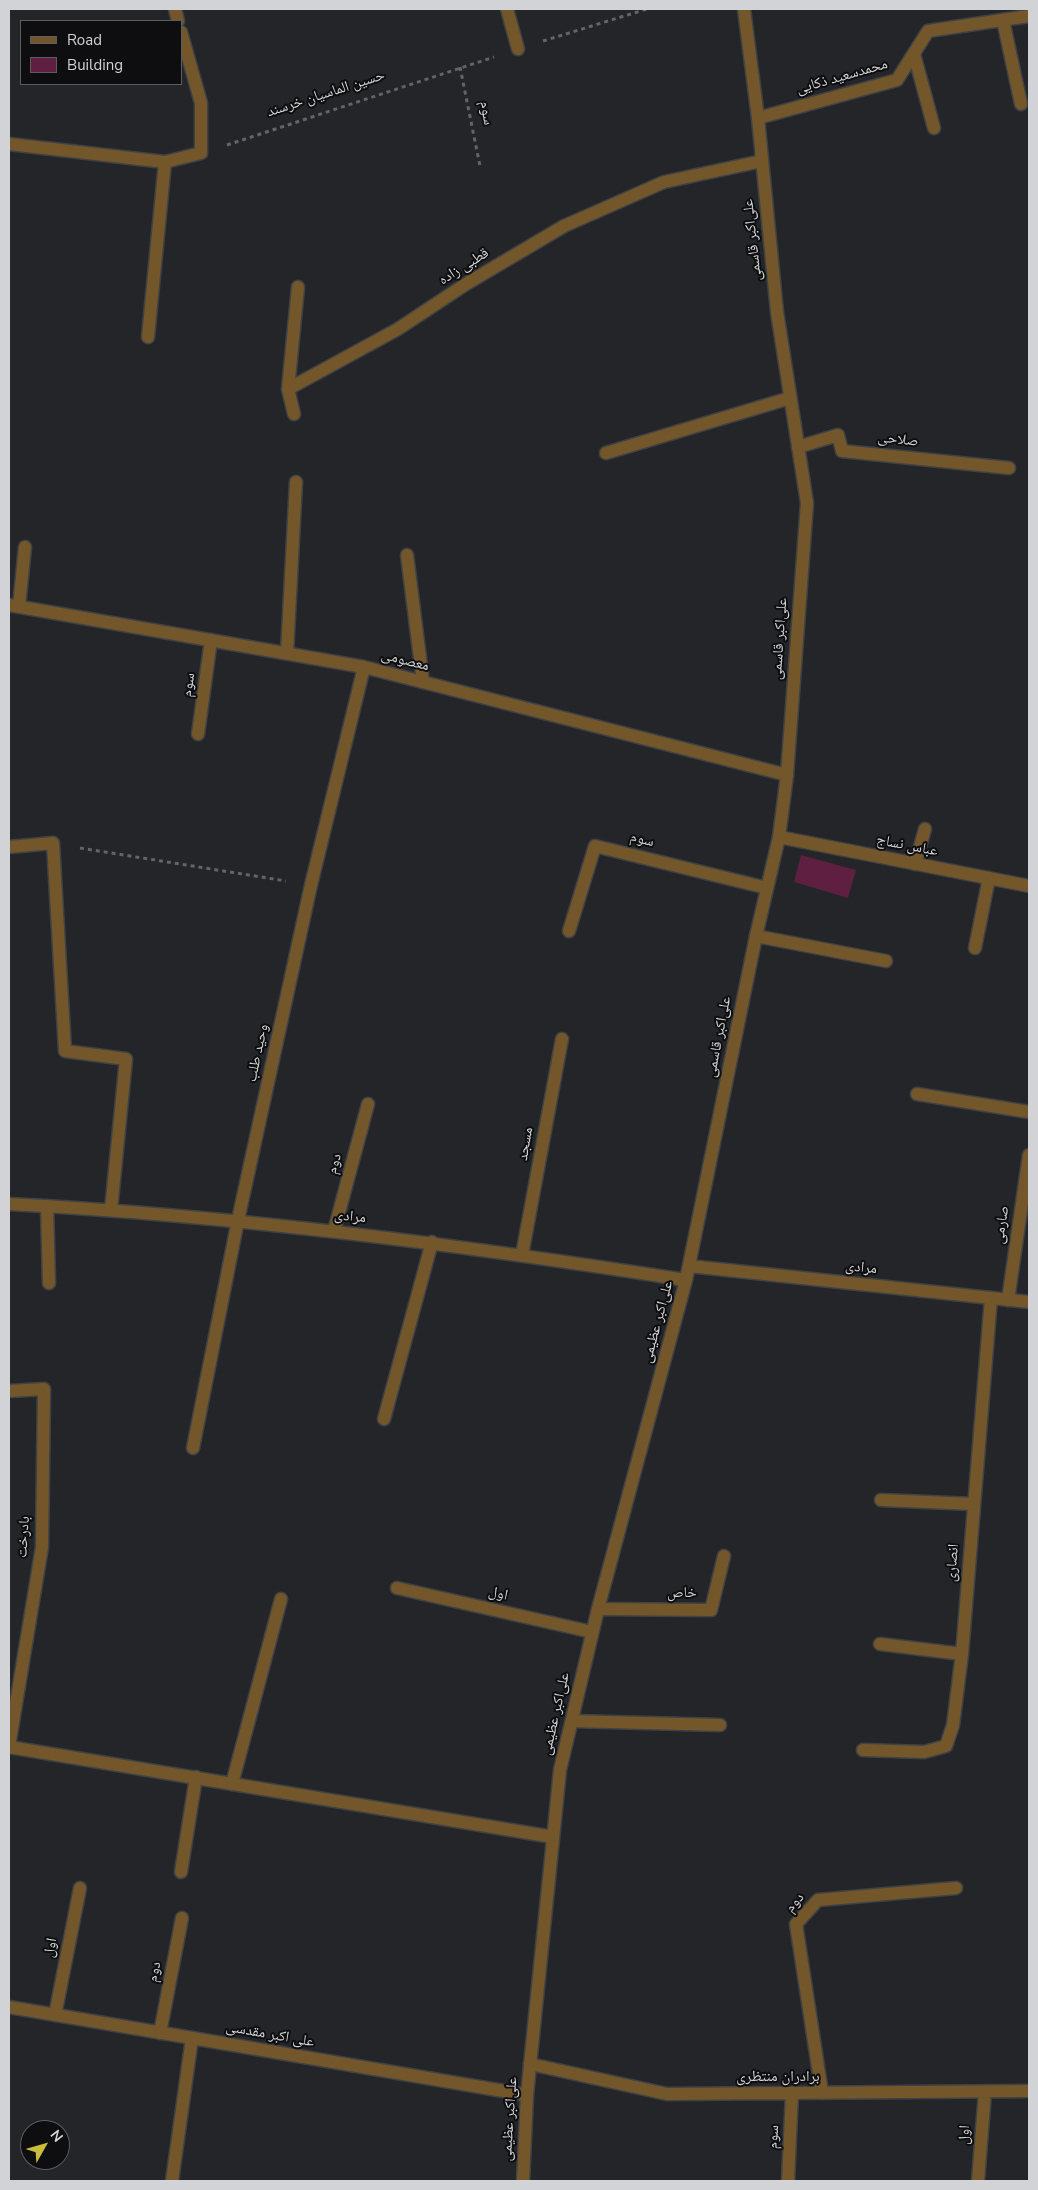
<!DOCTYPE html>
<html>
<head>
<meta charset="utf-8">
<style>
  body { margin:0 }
  #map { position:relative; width:1038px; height:2190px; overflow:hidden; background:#232529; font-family:"Nunito Sans",sans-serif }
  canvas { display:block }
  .frame { position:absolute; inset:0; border:10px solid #d2d3d6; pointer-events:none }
  .legend { position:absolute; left:20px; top:20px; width:162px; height:65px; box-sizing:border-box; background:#0e0e10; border:1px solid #5c5d5f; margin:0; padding:6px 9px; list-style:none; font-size:15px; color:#d2d3d6 }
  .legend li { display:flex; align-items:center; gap:10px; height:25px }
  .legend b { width:25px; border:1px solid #5c5d5f }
  .north { position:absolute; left:20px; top:2120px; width:50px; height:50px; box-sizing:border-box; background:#0e0e10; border:1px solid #5c5d5f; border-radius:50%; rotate:52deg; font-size:14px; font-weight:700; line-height:20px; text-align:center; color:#d2d3d6 }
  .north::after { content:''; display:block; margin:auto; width:18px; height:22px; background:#c9bb3b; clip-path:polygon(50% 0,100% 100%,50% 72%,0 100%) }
</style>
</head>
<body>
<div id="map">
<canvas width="1038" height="2190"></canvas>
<div class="frame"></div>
<ul class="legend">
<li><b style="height:6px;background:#73572a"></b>Road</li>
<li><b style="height:14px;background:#5f1f40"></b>Building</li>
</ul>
<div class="north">N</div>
</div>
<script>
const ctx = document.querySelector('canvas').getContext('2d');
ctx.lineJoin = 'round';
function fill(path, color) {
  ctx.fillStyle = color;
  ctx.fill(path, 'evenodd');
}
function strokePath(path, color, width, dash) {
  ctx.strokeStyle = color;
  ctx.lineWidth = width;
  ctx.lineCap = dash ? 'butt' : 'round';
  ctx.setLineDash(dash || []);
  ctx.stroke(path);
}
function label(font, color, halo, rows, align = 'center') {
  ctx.font = font + ' "Nunito Sans","Noto Naskh Arabic",sans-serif';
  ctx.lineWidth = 4;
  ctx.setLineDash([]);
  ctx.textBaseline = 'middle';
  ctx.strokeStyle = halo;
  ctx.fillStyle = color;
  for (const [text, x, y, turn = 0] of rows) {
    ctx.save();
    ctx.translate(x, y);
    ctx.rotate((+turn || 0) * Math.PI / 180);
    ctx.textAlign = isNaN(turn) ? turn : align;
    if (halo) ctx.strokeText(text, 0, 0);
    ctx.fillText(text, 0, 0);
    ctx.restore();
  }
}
fill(new Path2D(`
  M801,855l55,15 -8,28 -54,-16z`), '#5f1f40');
const service = new Path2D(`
  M1003,20l18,84
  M914,54l20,74
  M148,337l17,-175
  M606,453l184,-55
  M407,555l16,127
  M19,606l6,-59
  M287,653l9,-171
  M915,864l10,-35
  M756,936l130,25
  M975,948l14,-70
  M47,1206l2,77
  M9,1747l544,90
  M181,1872l15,-95
  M55,2015l25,-127
  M160,2033l22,-115
  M172,2181l20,-143 335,57`);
const minor = new Path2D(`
  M175,9l3,12
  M507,9l11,40
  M758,118l139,-38 31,-49 101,-15
  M9,144l156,18 36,-9v-50l-20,-71
  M298,287l-10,102 110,-60 68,-45 98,-58 100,-44 98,-21
  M288,389l6,25
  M798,447l40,-12 4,16 167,17
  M9,605l355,62 423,108
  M198,734l13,-94
  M779,837l250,49
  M9,847l44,-4 12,208 61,8 -15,151
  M569,931l26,-85 172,42
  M917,1094l112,18
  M334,1231l34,-127
  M522,1255l40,-216
  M1008,1300l21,-145
  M9,1391l35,-2 -2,158 -33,199
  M384,1419l48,-177
  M193,1448l45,-228 73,-335 53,-218
  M881,1500l92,4
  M397,1588l195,44
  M598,1609l113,1 13,-54
  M880,1644l82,10
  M572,1721l148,4
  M863,1750l61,2 22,-6 7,-21 9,-71 29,-356
  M232,1784l49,-185
  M9,2007l183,31
  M530,2064l137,30 362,-3
  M822,2093l-26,-169 22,-24 138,-12
  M788,2181l4,-88
  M978,2181l7,-89`);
const tertiary = new Path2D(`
  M9,1204c228,12 451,41 677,76
  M689,1266l340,36
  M523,2181l4,-86 33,-325 38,-161 88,-329 70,-344 23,-99 8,-62 20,-272 -30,-191 -19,-194 -14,-109`);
strokePath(service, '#3f4145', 15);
strokePath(minor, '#3f4145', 15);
strokePath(tertiary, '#3f4145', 15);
strokePath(new Path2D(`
  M543,41l104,-32
  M460,67l20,99
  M227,145l267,-88
  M80,848l206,33`), '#626468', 3, [4, 4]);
strokePath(service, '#73572a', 12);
strokePath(minor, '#73572a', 12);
strokePath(tertiary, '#73572a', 12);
label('15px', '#d2d3d6', '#0e0e10', [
  ["محمدسعید ذکایی",842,77,-16],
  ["حسین الماسیان خرسند",326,94,-18],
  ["سوم",486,113,79],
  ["علی‌اکبر قاسمی",753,240,-96],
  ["قطبی زاده",464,267,-32],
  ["صلاحی",898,440,6],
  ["علی‌اکبر قاسمی",780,639,-86],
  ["معصومی",405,661,14],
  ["سوم",189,685,-82],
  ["سوم",642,840,14],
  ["عباس نساج",907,846,11],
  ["علی‌اکبر قاسمی",719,1037,-79],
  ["وحید طلب",258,1053,-78],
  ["مسجد",526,1144,-80],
  ["دوم",335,1164,-75],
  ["مرادی",350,1217,6],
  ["صارمی",1002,1225,-82],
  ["مرادی",861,1268,6],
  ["علی‌اکبر عظیمی",658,1322,-75],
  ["بادرخت",24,1537,-86],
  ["انصاری",953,1563,-86],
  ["خاص",682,1593],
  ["اول",498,1594,13],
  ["علی‌اکبر عظیمی",556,1714,-77],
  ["دوم",795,1903,-50],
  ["اول",51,1948,-79],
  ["دوم",155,1972,-79],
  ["علی اکبر مقدسی",270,2035,10],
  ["برادران منتظری",778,2077],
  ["علی‌اکبر عظیمی",510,2119,-86],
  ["اول",965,2135,-86],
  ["سوم",774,2137,-87]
]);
</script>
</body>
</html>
